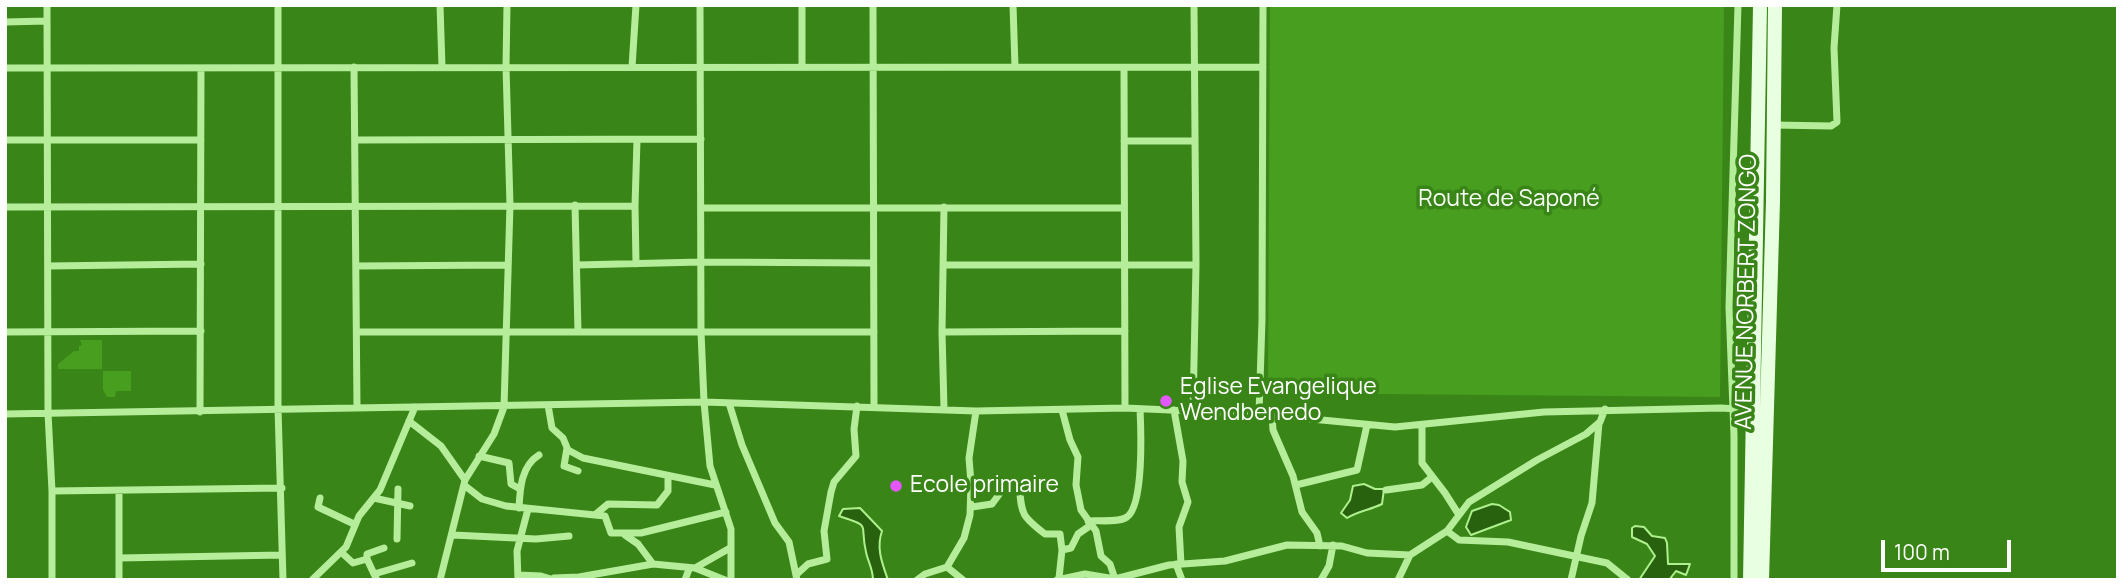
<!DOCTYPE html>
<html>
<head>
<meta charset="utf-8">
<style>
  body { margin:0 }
  #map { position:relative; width:2123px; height:585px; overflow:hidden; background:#398517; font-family:Manrope,sans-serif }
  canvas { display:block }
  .frame { position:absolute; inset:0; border:7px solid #fff; pointer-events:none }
  .scale { position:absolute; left:1881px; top:540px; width:130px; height:32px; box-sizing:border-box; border:4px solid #fff; border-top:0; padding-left:9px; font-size:21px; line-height:24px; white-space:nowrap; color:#fff; -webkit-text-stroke:5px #398517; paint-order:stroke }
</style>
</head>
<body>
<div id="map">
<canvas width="2123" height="585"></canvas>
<div class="frame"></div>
<div class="scale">100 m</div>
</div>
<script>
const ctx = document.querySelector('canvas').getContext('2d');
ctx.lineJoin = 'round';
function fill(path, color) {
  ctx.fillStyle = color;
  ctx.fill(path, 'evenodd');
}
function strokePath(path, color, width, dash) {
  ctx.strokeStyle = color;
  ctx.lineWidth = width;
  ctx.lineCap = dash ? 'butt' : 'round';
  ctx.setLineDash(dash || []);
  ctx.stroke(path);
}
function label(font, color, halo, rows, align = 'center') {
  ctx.font = font + ' Manrope,sans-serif';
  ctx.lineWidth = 7;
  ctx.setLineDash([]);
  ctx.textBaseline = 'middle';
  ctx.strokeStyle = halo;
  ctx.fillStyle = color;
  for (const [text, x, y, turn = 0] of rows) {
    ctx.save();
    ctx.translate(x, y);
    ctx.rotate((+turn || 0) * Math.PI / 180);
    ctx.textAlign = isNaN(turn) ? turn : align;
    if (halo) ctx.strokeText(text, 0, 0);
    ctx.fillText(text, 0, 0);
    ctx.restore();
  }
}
fill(new Path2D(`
  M1270,5h454l-4,392 -452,-4z
  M80,340h22v29h-44v-5l16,-13h5v-5l3,-1z
  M103,371h28v20h-15l-1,6h-8l-4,-7z`), '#489e1f');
const water = new Path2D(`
  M1364,484l11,5h9l-2,15c-12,6 -24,7 -35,14l-6,-5 9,-13 3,-14z
  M1492,504l7,1 11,7 1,8 -40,15 -5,-8 6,-16z
  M860,508l22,23c-6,17 0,32 6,49h-15c0,-11 -5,-18 -7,-28 -7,-29 7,-25 -27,-36l4,-7z
  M1635,526l9,1 8,9 13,2 2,5 1,21h22l-4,11 -10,-4 -7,9h-30l16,-24 -8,-12 -15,-7v-9z`);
fill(water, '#28620e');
strokePath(water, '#aff08e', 2);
strokePath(new Path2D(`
  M47,5l1,408 4,78v89
  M278,5v403l5,172
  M440,5l2,62
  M700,5l1,327 3,70 6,64 21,63v51
  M873,5l1,401
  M1013,5l2,62
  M5,22l42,-1
  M354,67l3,340
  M632,67l4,-62
  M802,67v-62
  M5,68l1258,-1
  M1124,68l1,340
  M1774,125l57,1 6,-4 -3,-74 3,-43
  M5,140h196
  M355,140l346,-1
  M1124,141h71
  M575,205l3,127
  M5,207l630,-1
  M944,207l-2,125 2,77
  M701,208h423
  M636,264l-1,-58 2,-66
  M577,265l124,-3 172,1
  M943,265h253
  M48,266l153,-2
  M356,266l152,-1
  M5,332l196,-1
  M357,332h517
  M942,332l183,-1
  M729,403l13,42 33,78 14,19 8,38
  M548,405l4,23 11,10 5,12 15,8 132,27
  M1062,410l8,30 8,17 -2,28 5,25 15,21 5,25 9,8 5,15
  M1174,410l9,51 -1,21 6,20 -9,25 2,37
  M1193,411l3,-146 -2,-260
  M200,412l1,-344
  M5,414l699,-12 272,9 149,-3 134,6 136,13 149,-15 177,-4 31,2
  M1259,414l3,-94 1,-315
  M1272,415l1,15 20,46 9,36 15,21 3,13
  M409,421l32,25 24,34
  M1422,425v38l23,30 14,22
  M567,448l-3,18 14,5
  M479,456l30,7 2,21 9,5
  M464,485l18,14 24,7 99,10 6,17h30l85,-21
  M1296,485l61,-15 10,-45
  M1386,490l36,-5 10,-8
  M52,491l230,-3
  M320,498l-2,9 36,17
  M374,498l36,8
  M972,507l20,-3 14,-19 10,-5 3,3c3,30 0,31 26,51h15l2,16 9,-2 7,-14 13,-9
  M519,508c1,-19 2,-42 20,-53
  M596,514l12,-10 49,1 11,-14v-15
  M1088,521c11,-1 30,2 39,-4 17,-12 14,-88 13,-108
  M1447,531l12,9 49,2 99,21 21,17
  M453,535l83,4 33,-3
  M625,535l13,9 15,20 42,4 30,12
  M397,539l1,-50
  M341,552l12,11 14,-4 7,15
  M119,558l163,-3
  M367,559v-5l17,-6
  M1176,564l6,16
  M947,567l16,13
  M695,568l35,-20
  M518,575l23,1 13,4
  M796,575l12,-11 19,-5 -3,-28 7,-39 3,-10 22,-26 -2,-27 3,-23
  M554,578l25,-1 74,-13
  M1059,578l3,-28
  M119,580v-89
  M312,580l34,-33 13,-31 21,-26 35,-83
  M377,580l-3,-6 38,-11
  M440,580l25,-100 29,-46 10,-27 6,-202 -4,-138 1,-62
  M518,580l-1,-29 11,-42
  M685,580l4,-11
  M917,580l8,-6 22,-7 17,-29 6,-23 1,-32 -2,-25 7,-47
  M1057,580l28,-6 30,5 54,-14 56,-4 62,-16 55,1 25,7 43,2
  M1321,580l8,-14 4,-21
  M1398,580l12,-25 37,-24 22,-29 68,-42 49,-26 14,-12 5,-13
  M1571,580l10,-44 11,-33 7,-80
  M1734,580v-145l-5,-128 9,-302`), '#b6ed9b', 7);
strokePath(new Path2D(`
  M1750,580l10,-575
  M1762,580l11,-379 2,-196`), '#e9ffe1', 14);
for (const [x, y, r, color] of [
  [1166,401,7,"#e457ff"],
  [896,486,7,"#e457ff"]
]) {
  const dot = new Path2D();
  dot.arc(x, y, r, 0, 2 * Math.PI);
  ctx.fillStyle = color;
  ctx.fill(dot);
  strokePath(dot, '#398517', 2.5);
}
label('23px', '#f8fef6', '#398517', [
  ["Route de Saponé",1509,200]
]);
label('23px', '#fff', '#398517', [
  ["AVENUE NORBERT ZONGO",1747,292,-89]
]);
label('23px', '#fff', '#398517', [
  ["Eglise Evangelique",1180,388],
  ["Wendbenedo",1180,414],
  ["Ecole primaire",910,486]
], 'left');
</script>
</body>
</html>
